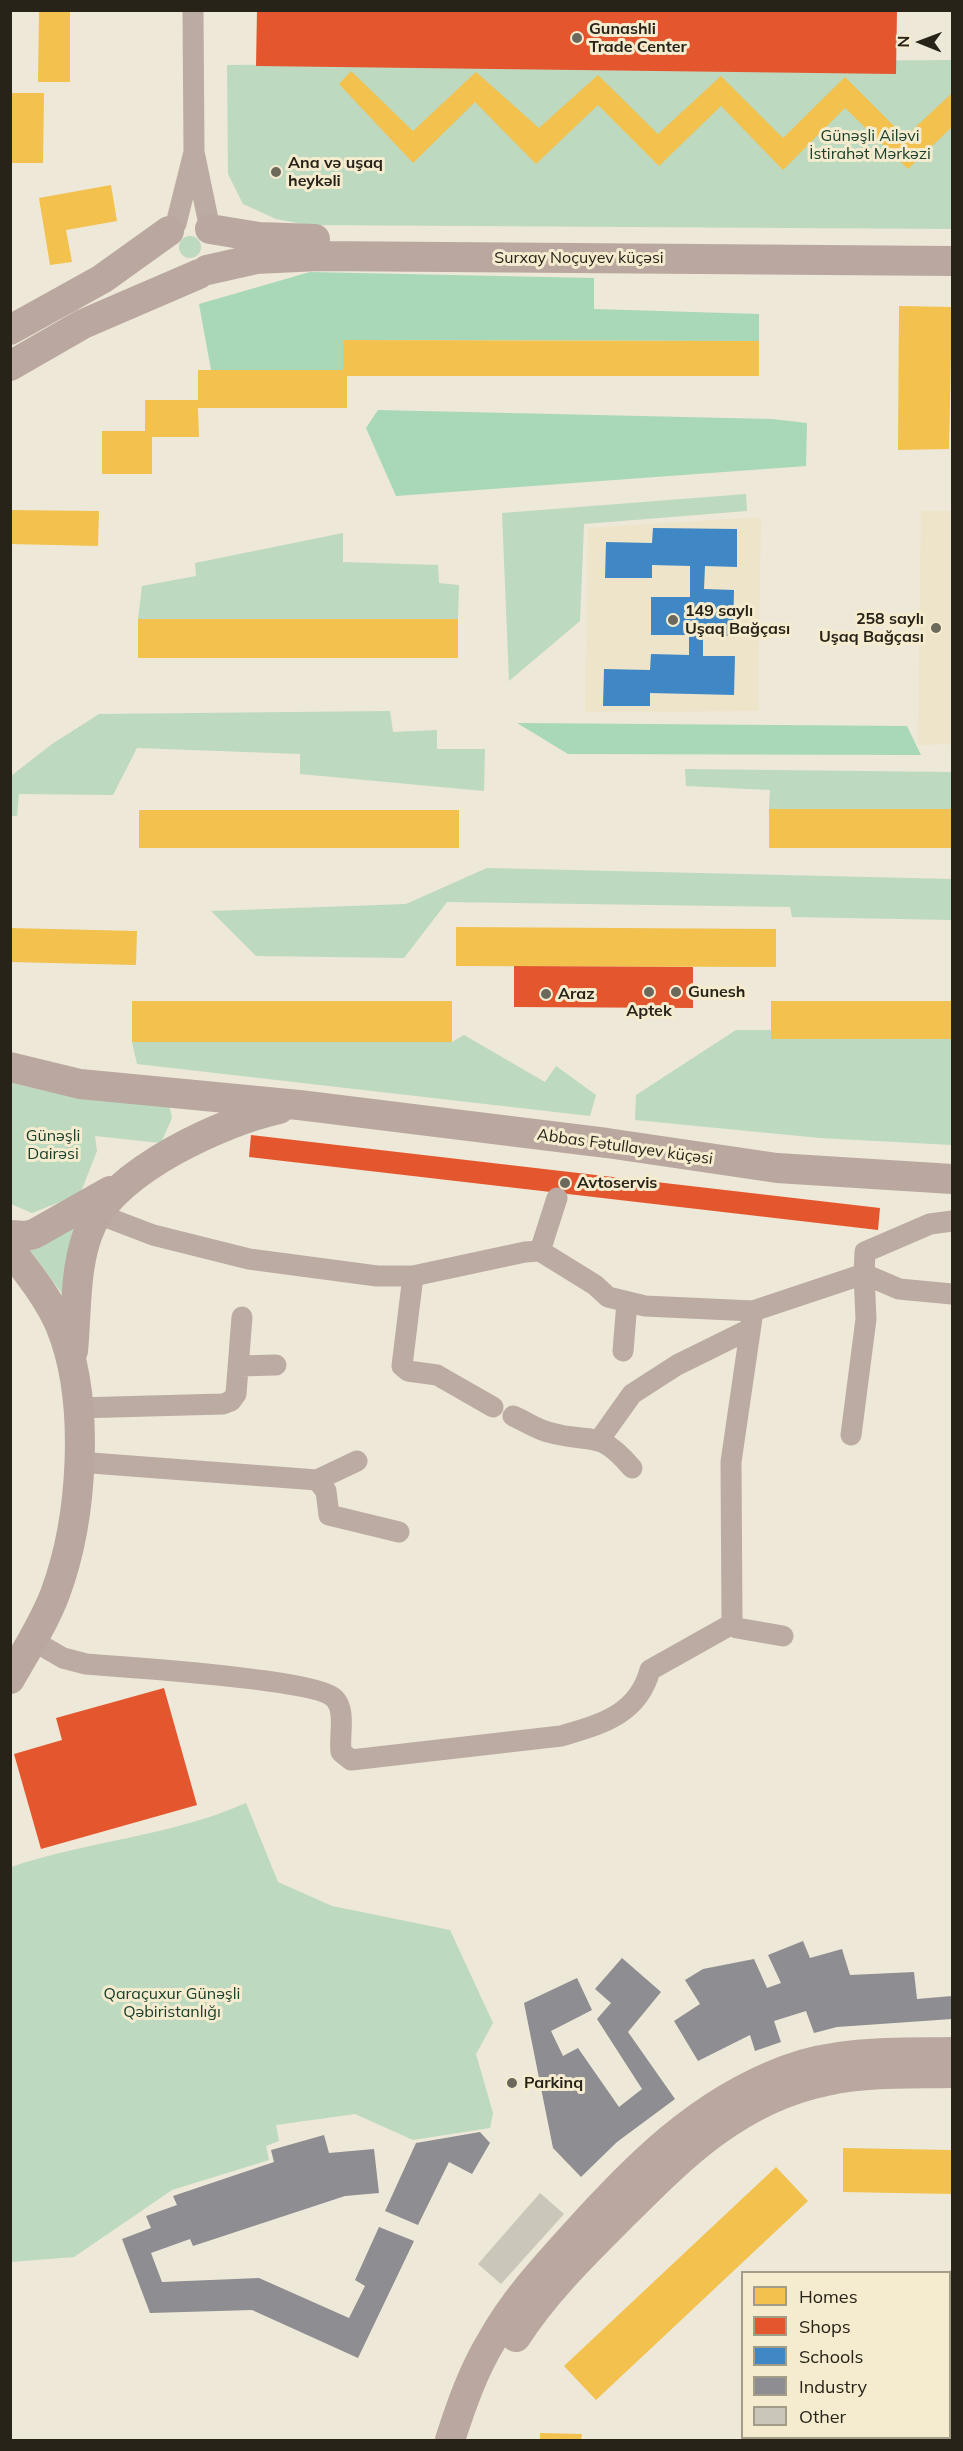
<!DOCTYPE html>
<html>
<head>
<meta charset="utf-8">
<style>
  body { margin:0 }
  #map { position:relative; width:963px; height:2451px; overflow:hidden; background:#ede8d7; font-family:Mulish,sans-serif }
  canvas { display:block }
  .frame { position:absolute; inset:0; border:12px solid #272319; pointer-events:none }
  .legend { position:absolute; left:741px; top:2271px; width:210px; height:168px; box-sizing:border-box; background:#f5eccf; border:2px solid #a39c86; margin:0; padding:8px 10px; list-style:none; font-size:18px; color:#272319 }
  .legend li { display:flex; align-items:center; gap:12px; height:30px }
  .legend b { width:30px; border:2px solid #a39c86 }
  .north { position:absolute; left:891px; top:12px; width:60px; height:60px; -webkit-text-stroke:4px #f5eccf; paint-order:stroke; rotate:271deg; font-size:16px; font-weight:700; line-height:24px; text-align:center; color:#272319 }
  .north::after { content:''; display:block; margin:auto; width:21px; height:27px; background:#272319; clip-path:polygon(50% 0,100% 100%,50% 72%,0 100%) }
</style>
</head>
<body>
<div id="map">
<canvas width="963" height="2451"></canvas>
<div class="frame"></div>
<ul class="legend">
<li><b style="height:16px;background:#f2c14e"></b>Homes</li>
<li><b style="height:16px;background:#e4572e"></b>Shops</li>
<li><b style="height:16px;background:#3f88c5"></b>Schools</li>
<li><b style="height:16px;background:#8d8d92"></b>Industry</li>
<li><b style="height:16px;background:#cac6b9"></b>Other</li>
</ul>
<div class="north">N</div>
</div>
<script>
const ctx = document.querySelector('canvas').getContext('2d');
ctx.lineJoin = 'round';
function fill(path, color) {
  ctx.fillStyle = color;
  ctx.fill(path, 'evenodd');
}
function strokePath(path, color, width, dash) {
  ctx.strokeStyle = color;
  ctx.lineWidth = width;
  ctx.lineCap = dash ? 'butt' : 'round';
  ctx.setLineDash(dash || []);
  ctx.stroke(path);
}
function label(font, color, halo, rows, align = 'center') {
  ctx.font = font + ' Mulish,sans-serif';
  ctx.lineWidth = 6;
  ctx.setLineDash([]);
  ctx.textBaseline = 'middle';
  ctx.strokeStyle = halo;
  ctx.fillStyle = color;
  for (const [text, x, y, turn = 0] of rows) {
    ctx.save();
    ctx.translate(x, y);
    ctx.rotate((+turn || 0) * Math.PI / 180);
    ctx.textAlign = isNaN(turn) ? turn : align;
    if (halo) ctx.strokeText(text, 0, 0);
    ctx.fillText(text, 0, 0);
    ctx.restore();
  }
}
fill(new Path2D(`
  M921,511h31v233l-34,1z
  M761,517l-3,194 -173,1 3,-184z`), '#ede4c9');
fill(new Path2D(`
  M952,60v169l-644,-4 -32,-6 -33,-15 -15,-30 -1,-109z
  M179 247a11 11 0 1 1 22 0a11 11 0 1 1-22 0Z
  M746,494l1,17 -163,13 -4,97 -71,60 -7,-168z
  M343,533v29l95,3 1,18 20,2 -1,34h-320l4,-33 54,-10 -1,-13z
  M390,711l3,21 44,-2v19h48l-1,42 -184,-17v-20l-163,-6 -24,47 -94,-1 -2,22h-6v-40l41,-32 47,-30z
  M685,769l267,3v37h-183l1,-19 -84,-4z
  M487,868l465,11v41l-160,-3 -2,-10 -343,-5 -43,56 -148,-2 -45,-45 195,-7z
  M736,1030h35l1,9h180v106l-132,-7 -185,-18 1,-25z
  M464,1035l81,47 11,-16 40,29 -6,21 -453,-52 -5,-22h320z
  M10,1082l36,9 123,13 3,14 -11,25 -66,-7 2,15 -17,43 -48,19 -21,-9z
  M84,1215l-15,88 -40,-54z
  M246,1803l32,79 54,24 118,24 43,93 -17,31 17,59 -3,15 -77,12 -58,-26 -79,11 3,16 -13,5 3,14 -97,30 -98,67 -63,5v-395c76,-26 161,-31 235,-64z`), '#bdd9c0');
fill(new Path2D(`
  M310,272l284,6v31l165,5v27l-416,-1v30h-132l-12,-66z
  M378,410l394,9 35,4 -1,43 -410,30 -30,-68z
  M517,723l390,3 14,29 -353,-1z`), '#a8d8b7');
fill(new Path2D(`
  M39,12h31v70h-32z
  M351,71l62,60 63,-59 63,56 59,-53 60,59 63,-58 62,62 62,-61 60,60 47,-44v34l-44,42 -63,-61 -62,62 -62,-64 -62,60 -61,-61 -62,59 -61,-62 -62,61 -74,-79z
  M12,93h32l-1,70h-31z
  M111,185l6,36 -51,9 6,32 -22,3 -11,-67z
  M899,306l53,1 -3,142 -51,1z
  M343,340l416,1v35h-412v32h-149l1,29h-47v37h-50v-43h43v-31h53v-30h145z
  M10,510l89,1 -1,35 -88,-2z
  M138,619h320v39h-320z
  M769,809h183v39h-183z
  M139,810h320v38h-320z
  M456,927l320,2v38l-320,-1z
  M10,928l127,3 -1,34 -126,-3z
  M132,1001h320v41h-320z
  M771,1001h181v38h-181z
  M843,2148l109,2v44l-109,-2z
  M776,2167l32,34 -212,199 -32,-34z
  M540,2433l42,1 -1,6h-41z`), '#f2c14e');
fill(new Path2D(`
  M257,10h640l-1,64 -640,-8z
  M514,966l179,1v41l-179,-1z
  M251,1135l629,73 -2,22 -629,-73z
  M164,1688l33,117 -156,44 -27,-95 48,-14 -6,-22z`), '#e4572e');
fill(new Path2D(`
  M653,528l84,1v38l-32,-1 -1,23 30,1 -1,46h-30v20h32l-1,39 -84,-2v13h-47l1,-37 46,1 1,-16 38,1v-20h-38v-38h39v-31l-38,-1v13h-47l1,-36 46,1z`), '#3f88c5');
fill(new Path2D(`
  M803,1941l7,17 32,-9 8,26 64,-3 3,27 35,-3v23l-115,8 -23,6 -8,-22 -32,10 7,21 -26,9 -5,-16 -52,26 -24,-40 26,-17 -15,-24 18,-11 51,-10 13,29 14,-5 -13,-28z
  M622,1958l39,34 -33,40 47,67 -58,43 -36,35 -28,-29 -29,-145 53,-25 15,32 -41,21 12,25 15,-8 41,59 23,-18 -45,-70 14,-16 -16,-14z
  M480,2132l10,11 -18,31 -23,-12 -31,63 -33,-14 31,-68z
  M324,2135l5,18 45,-4 5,44 -34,3 -152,50 -3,-7 -39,14 11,29 97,-4 90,40 16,-32 -10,-6 24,-53 35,14 -56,117 -106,-48 -102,3 -28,-74 29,-11 -5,-12 31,-11 -4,-9 101,-34 -3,-12z`), '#8d8d92');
fill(new Path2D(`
  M540,2193l24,21 -63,70 -23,-20z
  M950,2270h2v22h-2z`), '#cac6b9');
strokePath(new Path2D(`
  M193,10l1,142
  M176,224l18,-72 16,77
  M98,1214l55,21 96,24 128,17h36l112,-24 15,-1 55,34 13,12 37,9 108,5 111,-37 1,-22 65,-28 22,-3
  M540,1251l17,-53
  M413,1276l-11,90 6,5 29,4 56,32
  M753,1311l-22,151 1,157v5l5,4 46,8
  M623,1351l4,-49
  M239,1366l37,-1
  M77,1408l146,-4 8,-3 5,-7 6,-77
  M513,1416c12,5 23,13 35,16 44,13 49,-5 84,36
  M851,1435l15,-116 -2,-45 35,15 53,5
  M600,1439l32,-45 45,-29 73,-36
  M78,1462l239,18 9,11 3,24 70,17
  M317,1480l40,-19
  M32,1640l31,18 23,6c36,3 233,15 249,35 11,12 4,37 6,53l10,8 210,-24c40,-12 77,-21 89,-66l82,-46`), '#bcaba3', 21);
strokePath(new Path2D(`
  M210,229l49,8 56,2
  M207,270l49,-11 63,-3 633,5
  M10,330l92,-51 67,-48
  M10,366l73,-42 116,-50
  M10,1067l70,17 219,21 308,38 170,25 175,11
  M10,1235l16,1 8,-2 76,-43
  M10,1249c18,24 38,48 50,76 31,75 23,194 -5,269 -11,29 -29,57 -45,85
  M73,1351c4,-40 1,-90 19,-127 25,-54 131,-103 187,-115
  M516,2337c28,-44 68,-83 105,-120 60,-60 117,-118 205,-136 41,-9 84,-7 126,-8
  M450,2440c11,-34 23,-69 42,-100 22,-39 51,-71 81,-104 62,-69 125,-133 213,-166 52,-20 111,-17 166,-18`), '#baa8a0', 30);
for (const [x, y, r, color] of [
  [577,38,6,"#6c685c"],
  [276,172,6,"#6c685c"],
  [673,620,6,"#6c685c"],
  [936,628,6,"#6c685c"],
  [649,992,6,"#6c685c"],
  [676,992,6,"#6c685c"],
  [546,994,6,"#6c685c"],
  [565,1183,6,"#6c685c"],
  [512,2083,6,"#6c685c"]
]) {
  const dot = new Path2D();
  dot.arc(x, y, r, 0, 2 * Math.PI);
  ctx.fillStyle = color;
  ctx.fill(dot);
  strokePath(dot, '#f5eccf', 2);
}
label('bold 16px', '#272319', '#f5eccf', [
  ["Gunashli",589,29],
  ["Trade Center",589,47],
  ["Ana və uşaq",288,163],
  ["heykəli",288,181],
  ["149 saylı",685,611],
  ["Uşaq Bağçası",685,629],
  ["258 saylı",924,619,"right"],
  ["Uşaq Bağçası",924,637,"right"],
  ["Gunesh",688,992],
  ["Araz",558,994],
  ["Aptek",649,1011,"center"],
  ["Avtoservis",577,1183],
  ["Parkinq",524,2083]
], 'left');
label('16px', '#19402d', '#f5eccf', [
  ["Günəşli Ailəvi",870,136],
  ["İstirahət Mərkəzi",870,154],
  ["Günəşli",53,1136],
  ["Dairəsi",53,1154],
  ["Qaraçuxur Günəşli",172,1994],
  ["Qəbiristanlığı",172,2012]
]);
label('16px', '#272319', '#f5eccf', [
  ["Surxay Noçuyev küçəsi",579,258],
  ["Abbas Fətullayev küçəsi",625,1147,8]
]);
</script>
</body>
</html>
